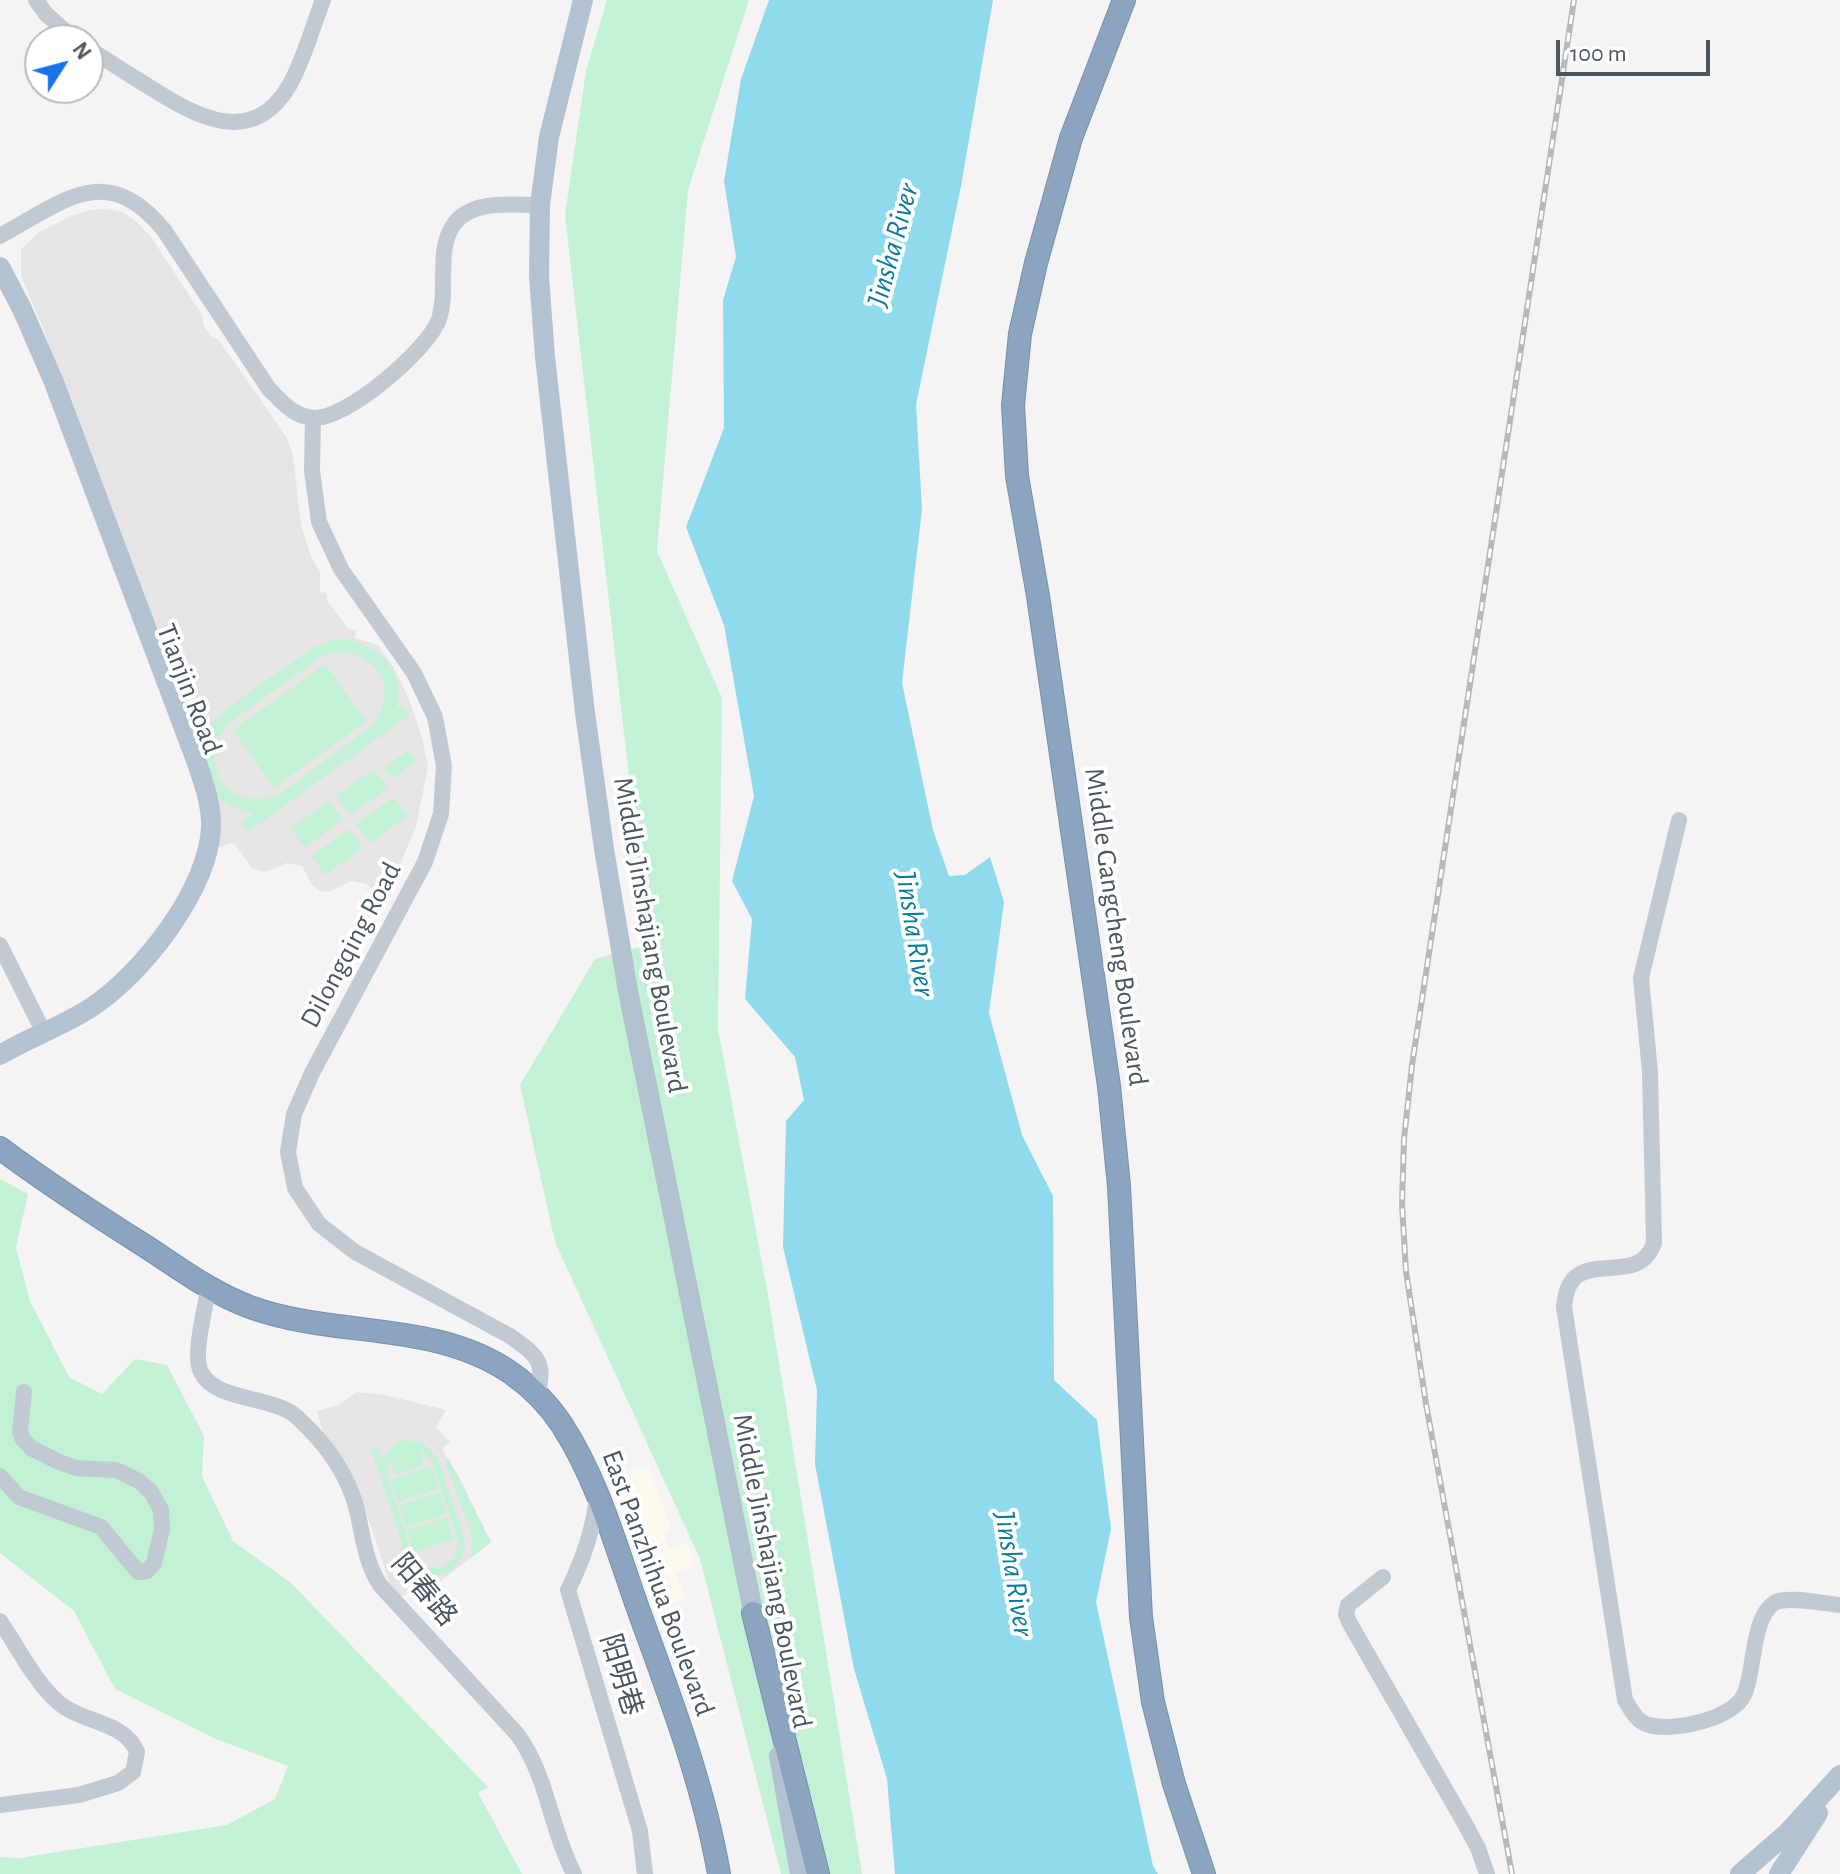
<!DOCTYPE html>
<html>
<head>
<meta charset="utf-8">
<style>
  body { margin:0 }
  #map { position:relative; width:1840px; height:1874px; overflow:hidden; background:#f5f3f3; font-family:"Alegreya Sans",sans-serif }
  canvas { display:block }
  .north { position:absolute; left:24px; top:24px; width:80px; height:80px; box-sizing:border-box; background:#fff; border:2px solid #b7bbc0; border-radius:50%; rotate:54deg; font-size:22px; font-weight:700; line-height:32px; text-align:center; color:#4a5661 }
  .north::after { content:''; display:block; margin:auto; width:28px; height:36px; background:#1a73e8; clip-path:polygon(50% 0,100% 100%,50% 72%,0 100%) }
  .scale { position:absolute; left:1556px; top:40px; width:154px; height:36px; box-sizing:border-box; border:4px solid #4a5661; border-top:0; padding-left:10px; font-size:24px; line-height:28px; white-space:nowrap; color:#4a5661; -webkit-text-stroke:6px #fff; paint-order:stroke }
</style>
</head>
<body>
<div id="map">
<canvas width="1840" height="1874"></canvas>
<div class="north">N</div>
<div class="scale">100 m</div>
</div>
<script>
const ctx = document.querySelector('canvas').getContext('2d');
ctx.lineJoin = 'round';
function fill(path, color) {
  ctx.fillStyle = color;
  ctx.fill(path, 'evenodd');
}
function strokePath(path, color, width, dash) {
  ctx.strokeStyle = color;
  ctx.lineWidth = width;
  ctx.lineCap = dash ? 'butt' : 'round';
  ctx.setLineDash(dash || []);
  ctx.stroke(path);
}
function label(font, color, halo, rows, align = 'center') {
  ctx.font = font + ' "Alegreya Sans","Noto Sans SC",sans-serif';
  ctx.lineWidth = 8;
  ctx.setLineDash([]);
  ctx.textBaseline = 'middle';
  ctx.strokeStyle = halo;
  ctx.fillStyle = color;
  for (const [text, x, y, turn = 0] of rows) {
    ctx.save();
    ctx.translate(x, y);
    ctx.rotate((+turn || 0) * Math.PI / 180);
    ctx.textAlign = isNaN(turn) ? turn : align;
    if (halo) ctx.strokeText(text, 0, 0);
    ctx.fillText(text, 0, 0);
    ctx.restore();
  }
}
fill(new Path2D(`
  M648,1464l23,65 -8,4 5,16 20,-6 8,22 -20,8 9,26 -31,11 -46,-132z`), '#fdf9ef');
fill(new Path2D(`
  M106,209l17,3 14,10 14,15 52,79v9l9,12 7,3 68,98 6,18 8,69 11,34 8,13v20l7,1v8l22,28 7,1 -1,8 23,7 16,23 14,29 14,40 6,30 -12,60 -30,70 -12,-5 -7,-8 -16,-3 -22,11 -9,-1 -8,-6 -10,-19 -15,-3 -19,8h-8l-8,-3 -17,-24 -6,-1 -9,5 -33,-118 16,-13 -19,-36 -10,-14 -16,-13 -116,-328 -21,-50v-27l17,-16 33,-17 18,-6z
  M357,1392l28,3 61,15 -10,17 14,15 -8,7 16,26 33,67 -57,44 -33,10 -9,-6 -37,-110 -12,-22 -18,-18 -8,-29 21,-6z`), '#e6e4e5');
fill(new Path2D(`
  M607,0h142l-61,190 -31,361 65,147 -4,331 50,266 94,579h-81l-81,-315 -145,-317 -35,-157 75,-126 53,-14 -83,-730 21,-144z
  M345,639c36,7 62,32 51,71l7,-5 7,10 -162,117 -7,-10 13,-9c-20,-5 -40,-13 -48,-34 -7,-17 -7,-37 4,-52 18,-25 76,-59 103,-79l15,-7zM344,652c42,8 54,44 25,76l-88,65c-51,24 -88,-28 -52,-70l89,-64 12,-6z
  M325,664l41,57 -92,67 -41,-58z
  M408,750l8,11 -24,18 -8,-11z
  M374,769l14,19 -38,27 -14,-19z
  M394,797l14,19 -38,27 -14,-19z
  M329,801l14,19 -38,28 -14,-20z
  M349,829l14,19 -38,27 -14,-19z
  M0,1179l28,15 -12,54 14,53 39,76 33,17 33,-35 32,6 37,71 -2,40 31,65 58,42 197,204 -10,6 44,81h-522v-17l20,1 207,-33 48,-26 13,-33 -72,-27 -101,-50 -41,-78 -74,-58z
  M404,1440l19,3 15,15 27,83c-1,27 -21,41 -46,31l4,15 -6,2 -46,-141 6,-2 5,12 13,-14zM420,1450l11,11 27,80 -3,16 -11,10 -14,1 -7,-2 -10,-11 -26,-80 3,-16 5,16 29,-10z
  M448,1458l43,84 -20,16 1,-23 -27,-75z
  M431,1466l7,23 -40,13 -8,-22z
  M439,1492l7,22 -40,13 -7,-22z
  M447,1517l7,22 -40,13 -7,-22z`), '#c3f1d5');
fill(new Path2D(`
  M769,0h224l-32,186 -45,219 6,104 -20,174 31,147 16,46 16,-1 25,-18 14,45 -15,111 33,122 31,61 1,184 43,40 14,109 -15,73 57,264 5,8h-263l-8,-95 -33,-110 -39,-205 2,-74 -34,-143 3,-126 18,-21 -9,-43 -50,-58 7,-80 -20,-38 22,-85 -30,-171 -38,-98 38,-99 -1,-128 13,-43 -12,-76 17,-102z`), '#90daee');
const highway = new Path2D(`
  M1124,0l-53,138 -35,125 -16,71 -7,71 4,71 21,120 71,490 10,100 22,431 12,85 21,82 30,90
  M0,1148c47,35 96,67 145,98 34,22 67,47 105,61 84,31 185,13 261,66 20,14 38,32 51,52 35,54 53,118 74,178 32,89 67,178 83,271
  M753,1613l65,261`);
strokePath(highway, '#7690ad', 24);
strokePath(new Path2D(`
  M36,0l10,14 29,26
  M88,48c21,14 42,27 63,40 46,29 101,60 138,-2 15,-26 23,-58 34,-86
  M0,236c64,-35 106,-76 164,-6l105,159c13,13 25,28 45,29 32,2 115,-69 125,-99 10,-30 -4,-68 15,-95 18,-25 59,-19 86,-19
  M313,418l-1,53 7,51 22,47 73,104 21,44 9,49 -3,48 -16,48 -113,211 -18,41 -6,38 7,36 24,36 36,28 155,84c26,19 37,25 27,59
  M1679,820l-38,158 9,94 4,171c-17,50 -85,-4 -90,64l61,393c6,10 12,22 24,25 25,7 83,-6 95,-30 11,-23 7,-76 30,-92 13,-8 50,1 66,2
  M0,945l39,78
  M208,1288c-2,20 -16,67 -7,84 14,30 73,23 97,46 27,25 50,56 59,92 6,26 8,52 23,75l137,149c31,42 33,94 57,140
  M0,1476l19,21 82,30 37,45 9,-1 7,-8 8,-34 -1,-19 -10,-18 -12,-11 -23,-11 -40,-2 -17,-6 -28,-14 -9,-10 -2,-6 4,-40
  M597,1495c-3,34 -14,65 -29,95l72,241 5,43
  M1383,1577l-35,28 -2,9 3,8 115,200 14,26 9,26
  M0,1621c17,25 36,63 59,82 23,20 66,18 78,49l-4,20 -15,11 -39,12 -79,10`), '#c1cad2', 16);
strokePath(new Path2D(`
  M583,0l-34,137 -9,68 -1,71 6,81 40,356 19,136 24,142 128,635
  M0,267l22,42 31,71 144,383c7,21 15,43 14,65 -3,62 -69,146 -119,179 -29,19 -62,30 -92,48
  M779,1756l21,118
  M1740,1874l47,-41 53,-58
  M1779,1874l39,-61`), '#b3c2d1', 20);
strokePath(highway, '#8ba5c1', 22);
const rail = new Path2D(`
  M1512,1874l-86,-470 -20,-133 -4,-67 2,-65 8,-74 162,-1065`);
strokePath(rail, '#b5b8bd', 6);
strokePath(rail, '#fff', 3, [9]);
label('28px', '#4a5661', '#fff', [
  ["Tianjin Road",189,689,69],
  ["Middle Gangcheng Boulevard",1116,927,82],
  ["Middle Jinshajiang Boulevard",650,935,80],
  ["Dilongqing Road",351,945,-62],
  ["Middle Jinshajiang Boulevard",772,1571,79],
  ["East Panzhihua Boulevard",658,1583,70],
  ["阳春路",424,1590,50],
  ["阳明巷",621,1675,73]
]);
label('italic 30px', '#0c7c9b', '#fff', [
  ["Jinsha River",893,245,-75],
  ["Jinsha River",915,934,81],
  ["Jinsha River",1014,1574,81]
]);
</script>
</body>
</html>
